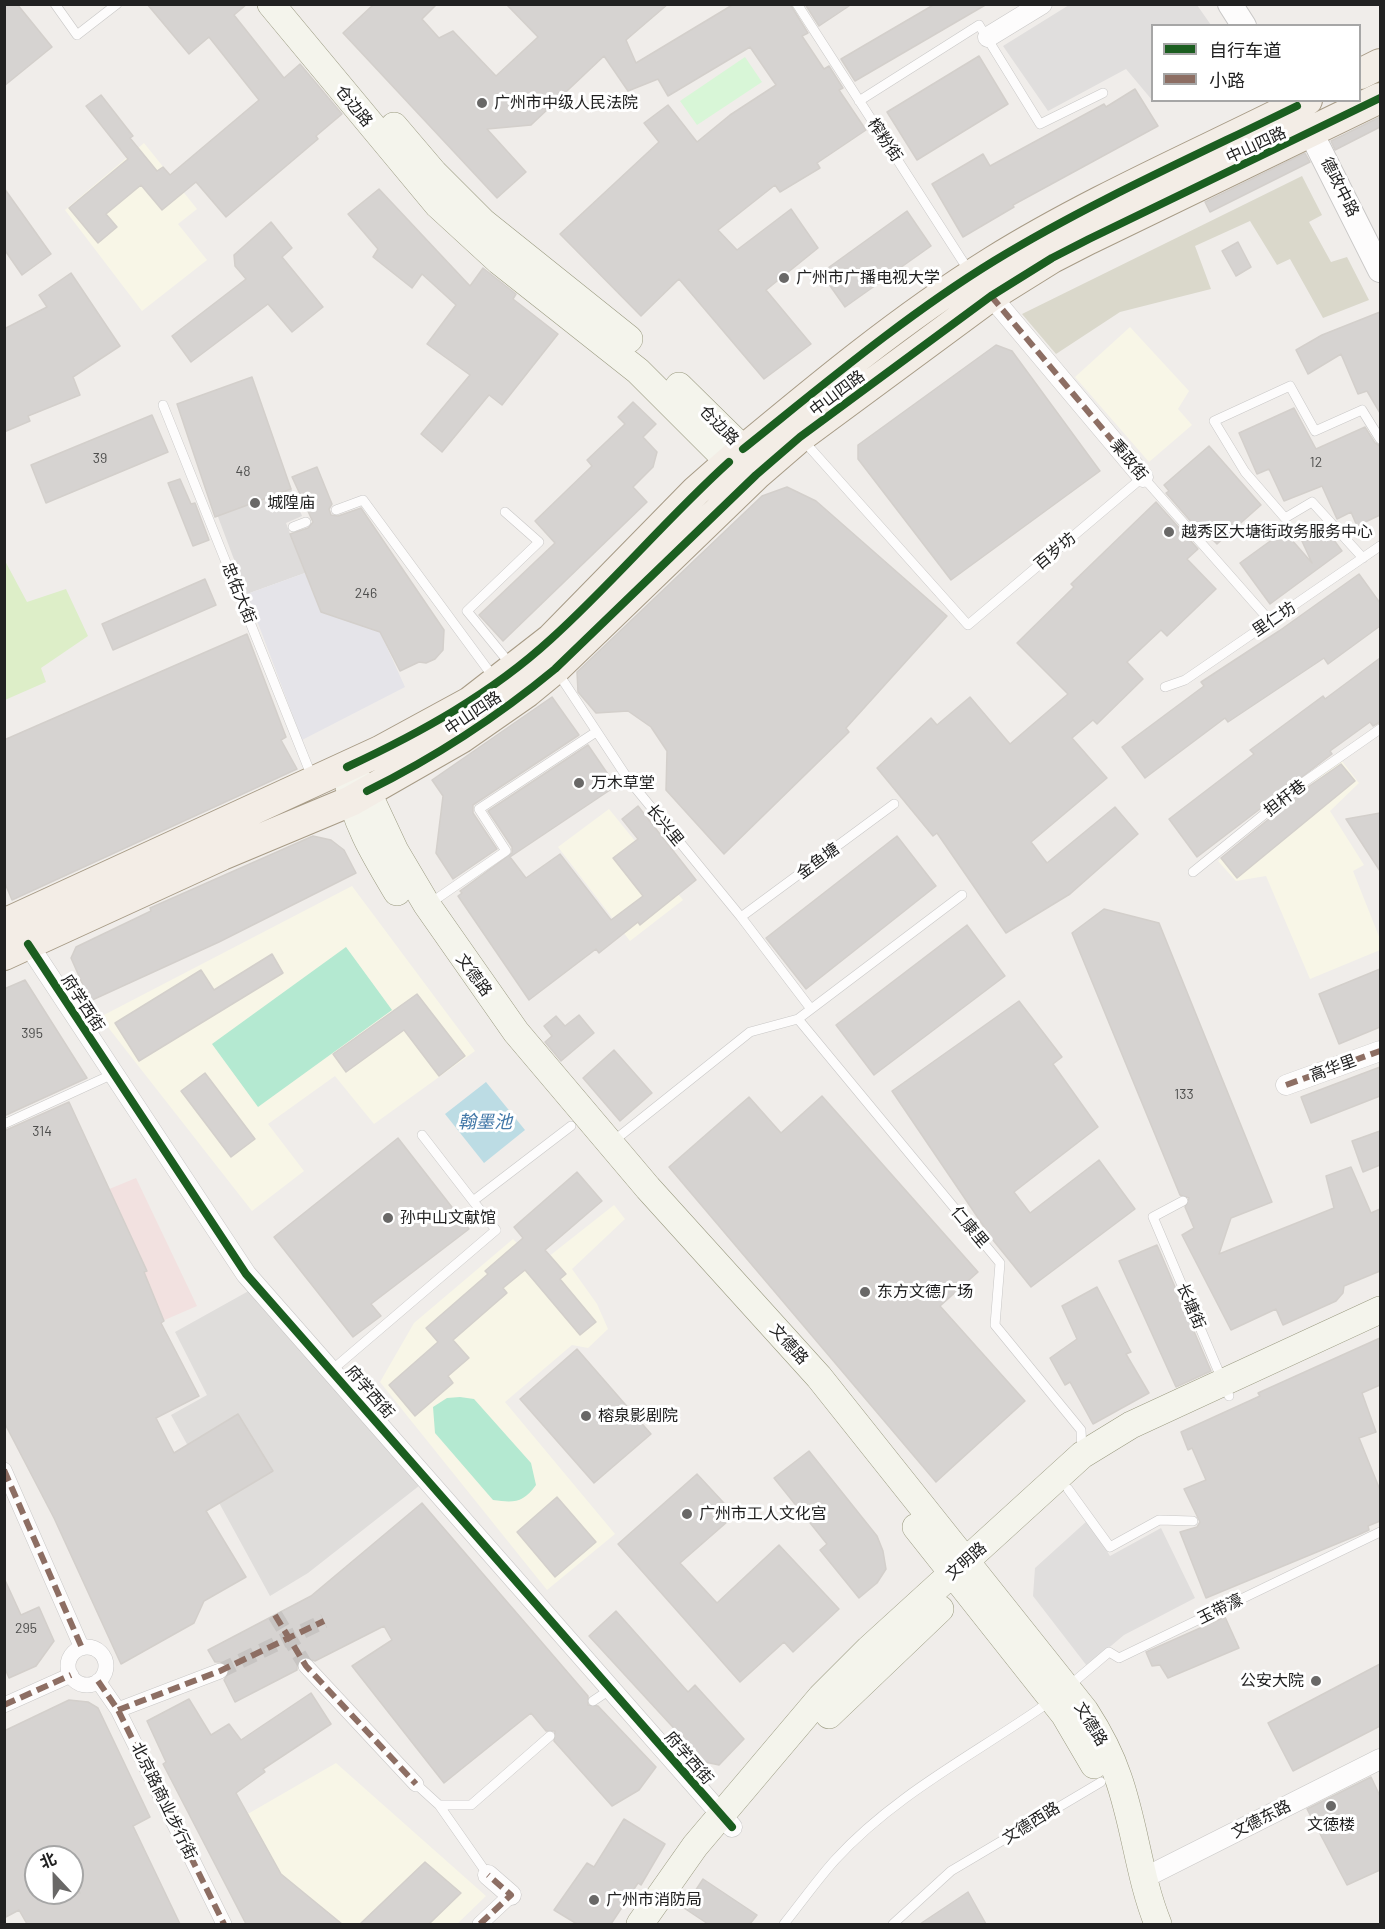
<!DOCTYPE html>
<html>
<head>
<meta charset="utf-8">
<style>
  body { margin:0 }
  #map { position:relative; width:1385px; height:1929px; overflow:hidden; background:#f0edea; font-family:Barlow,"Noto Sans SC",sans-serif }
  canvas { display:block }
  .frame { position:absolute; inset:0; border:6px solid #212121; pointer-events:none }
  .legend { position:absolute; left:1151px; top:24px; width:210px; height:78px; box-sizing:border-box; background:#fff; border:2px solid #a6a6a6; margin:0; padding:8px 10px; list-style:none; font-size:18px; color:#212121 }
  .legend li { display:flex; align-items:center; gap:12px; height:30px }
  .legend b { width:30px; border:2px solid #a6a6a6 }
  .north { position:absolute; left:24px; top:1845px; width:60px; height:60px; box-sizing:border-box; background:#fff; border:2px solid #a6a6a6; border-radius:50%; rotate:338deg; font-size:16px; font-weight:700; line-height:24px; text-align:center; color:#212121 }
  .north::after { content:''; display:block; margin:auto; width:21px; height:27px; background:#696867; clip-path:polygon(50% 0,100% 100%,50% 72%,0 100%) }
</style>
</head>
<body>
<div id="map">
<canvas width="1385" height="1929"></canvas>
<div class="frame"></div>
<ul class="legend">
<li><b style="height:8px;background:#1b5e20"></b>自行车道</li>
<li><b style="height:8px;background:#8d6e63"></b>小路</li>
</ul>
<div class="north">北</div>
</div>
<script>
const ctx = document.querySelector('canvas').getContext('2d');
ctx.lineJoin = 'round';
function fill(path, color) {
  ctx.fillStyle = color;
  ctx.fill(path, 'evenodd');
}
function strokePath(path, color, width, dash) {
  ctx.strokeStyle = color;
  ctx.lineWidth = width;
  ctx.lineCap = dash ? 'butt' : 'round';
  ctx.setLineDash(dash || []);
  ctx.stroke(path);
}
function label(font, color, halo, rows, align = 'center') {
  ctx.font = font + ' Barlow,"Noto Sans SC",sans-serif';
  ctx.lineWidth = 6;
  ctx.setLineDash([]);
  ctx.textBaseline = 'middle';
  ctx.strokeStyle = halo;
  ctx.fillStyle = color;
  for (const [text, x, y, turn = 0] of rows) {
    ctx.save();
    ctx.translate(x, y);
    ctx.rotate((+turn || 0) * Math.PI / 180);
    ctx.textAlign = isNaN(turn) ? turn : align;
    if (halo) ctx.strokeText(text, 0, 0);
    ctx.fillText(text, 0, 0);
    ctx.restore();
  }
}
fill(new Path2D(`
  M254,1288l170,194 -116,91 -38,23 -99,-181 36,-20 -32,-63z`), '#dfdddb');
fill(new Path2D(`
  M136,1178l61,128 -192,83v-157z`), '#f2e1e0');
fill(new Path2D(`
  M144,143l53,66 -19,15 29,36 -65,51 -77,-101z
  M1130,327l59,64 -11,18 14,16 -43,37 -74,-85z
  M1341,760l18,23 -29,28 34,54 -11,6 27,68v11l-70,29 -44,-103 -30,5 -18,-20z
  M609,809l74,91 -53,41 -72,-94z
  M352,886l123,165 -101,73 -39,-48 -67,48 36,47 -52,40 -152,-194z
  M614,1205l11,14 -53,50 25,35 11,25 -20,19 -16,-3 -67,57 110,132 -68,56 -167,-208 34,-59 99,-84 25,26z
  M336,1763l150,133 -29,28h-115l-61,-50 -35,-59z`), '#f8f6e7');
fill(new Path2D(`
  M267,426l35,90 -16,7 19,50 -58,21 -53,-141z`), '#dedcdb');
fill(new Path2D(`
  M1302,176l20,39 -13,7 22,40 16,-5 22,43 -46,18 -33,-59 -13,6 -27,-44 -55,25 16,43 -91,23 -64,42 -34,-40z`), '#dad8cb');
fill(new Path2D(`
  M4,559l23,43 39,-13 22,47 -47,32 5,14 -41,18z`), '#ddeec8');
fill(new Path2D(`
  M745,57l17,25 -65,43 -17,-24z`), '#d8f6d7');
fill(new Path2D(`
  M346,947l46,63 -134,97 -46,-63z
  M460,1397l14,2 57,64 5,22c-13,18 -22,18 -43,15l-58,-67 -2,-26 14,-9z`), '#b4e9d1');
fill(new Path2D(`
  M1069,5h128l14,20 -59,1v74l-26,-31 -78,42 -45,-65z
  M1088,1520l22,36 51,-28 34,70 -71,37 -37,31 -54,-70 2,-28z`), '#e0dedd');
fill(new Path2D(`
  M305,573l16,39 59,20 25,55 -103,53 -55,-146z`), '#e5e4e9');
fill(new Path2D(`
  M486,1082l39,48 -41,33 -39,-49z`), '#bcdce4');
const building = new Path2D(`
  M4,4h13l35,43 -48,39z
  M147,4h100l-13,11 50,63 16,-14 42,50 -26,22 2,3 -92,78 -30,-35 -34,28 -21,-25 -35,29 11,13 -19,16 -29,-35 59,-49 -42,-53 15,-11 32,41 -3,2 27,33 6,-4 7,8 89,-75 -50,-63 -20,17z
  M374,4h63l-15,15 17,19 14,-7 43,45 42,-39 -32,-33h162l-42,36 10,23 98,-59h56l18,29 -6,3 22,33 5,-3 14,22 -4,2 27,40 -49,33 3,5 -40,24 -5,-7 -57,45 19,20 54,-41 27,39 -52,42 45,54 -47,35 -85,-100 -38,37 -81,-82 99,-92 -15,-19 24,-18 29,37 33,-27 46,-30 -26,-38 -82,49 -10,-17 -30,12 -24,-35 -73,69 -44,4 39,43 -29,26 -154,-165z
  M805,4h47l-33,22z
  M935,4h52l-132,77 -14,-22z
  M979,56l29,48 -91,56 -30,-48z
  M1135,89l23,37 -145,79 1,2 -51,30 -31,-53 51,-30 7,12 114,-62 2,3z
  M1380,117v10l-45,23 -4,-9z
  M1305,153l5,9 -100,50 -5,-10z
  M4,188l47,66 -29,21 -18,-26z
  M379,189l91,97 13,-18 33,26 -3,5 45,35 -56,71 -13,-10 -47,57 -21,-18 49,-59 -43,-31 29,-39 -34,-31 -10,14 -39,-31 5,-8 -30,-35z
  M907,211l24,35 -86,61 -24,-34z
  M271,222l21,26 -10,9 41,50 -31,25 -24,-28 -77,58 -19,-26 74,-57 -11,-13 -1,-11z
  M1238,242l13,25 -15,9 -14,-25z
  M71,273l49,73 -47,31 7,18 -52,21 2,5 -26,11v-103l43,-22 -8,-12z
  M1380,312v101l-13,-22 -9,3 -17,-40 -33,20 -12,-24 26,-15z
  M996,345l16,6 88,120 -149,109 -93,-121v-14z
  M252,377l39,112 -76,28 -38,-113z
  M633,402l23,22 -13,13 14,15 -4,15 -20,20 14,15 -144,139 -24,-26 76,-72 -20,-22 57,-55 -5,-6 38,-36 -7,-7z
  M1294,408l22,41 49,-22 10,16 5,3v69l-23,11 -6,-14 -14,7 -15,-33 -38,15 -15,-32 -12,5 -18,-41z
  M152,415l16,37 -122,51 -15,-38z
  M1209,446l52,59 -44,39 -7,-7 -3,3 -41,-47 3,-2 -5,-6z
  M317,467l15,37 -3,5 2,6 7,1 23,-8 83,122 -1,20 -8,9 -9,4 -7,-1 -19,9 -20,-39 -59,-20 -31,-78 18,-6 5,-6 -21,-45z
  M180,479l11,25 4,-1 14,37 -16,6 -25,-63z
  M787,487l29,14 131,115 -101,112 3,4 -125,122 -58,-64 1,-39 -16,-24 -23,-16 -32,2 -18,-21 -1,-20 185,-176z
  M1156,502l42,47 -11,10 29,30 -49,47 -6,-6 -34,32 16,17 -46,45 -4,-4 -21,18 35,40 -76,64 16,21 68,-56 23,27 -68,60 -64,39 -69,-100 -4,3 -56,-68 54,-50 6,7 33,-28 40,47 58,-50 -51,-51 57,-56 -3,-3z
  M1322,524l20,27 -72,53 -30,-41 44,-32 28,32 -11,-24z
  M1359,574l21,29v23l-52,38 -4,-6 -96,64 -3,-4 -80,60 -23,-31 82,-61 -3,-4 78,-51z
  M205,579l11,26 -103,45 -11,-26z
  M247,634l39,103 -5,3 16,29 -285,131 -8,-19v-141z
  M1380,658v64l-7,4 -3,-4 -40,29 2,3 -135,103 -28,-38 85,-65 -4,-4 73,-54 2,3z
  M552,697l27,38 -106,70v8l24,36 -44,30 -17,-26 7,-57 -11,-16z
  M588,745l28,41 -106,71 16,21 34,-24 51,66 32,-24 -30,-38 25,-19 -16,-20 16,-13 58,74 -56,45 -2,-3 -39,31 -3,-4 -67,51 -71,-104 4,-3 -2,-2 52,-38v-6l-24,-36z
  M1341,764l14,17 -118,97 -16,-20 87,-71z
  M1380,813v58l-34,-52z
  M313,836l18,4 13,10 12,23 -137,69 -129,59 -19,-43 5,-11 75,-36 -1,-3z
  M897,836l39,50 -130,103 -40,-51z
  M1104,909l55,14 113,279 -41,16 -12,36 115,-46 -8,-32 25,-9 20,46 9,-4v62l-36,15 -1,7 -7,8 -53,24 -7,-16 -45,21 -49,-95 12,-7 -9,-21 4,-9 -9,-3 -108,-262z
  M967,925l38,51 -131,99 -38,-50z
  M272,954l11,19 -144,88 -24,-38 86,-53 13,20z
  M1380,969v58l-41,17 -20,-50z
  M25,980l62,98 -83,38v-127z
  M417,994l48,62 -26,20 -35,-46 -58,42 -13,-18z
  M1019,1001l43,56 -9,7 45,63 -84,65 16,21 69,-53 36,49 -104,78 -38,-47 -101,-149z
  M579,1015l15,18 -33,28 -16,-19 7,-6 -8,-10 12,-10 9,10z
  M614,1050l38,43 -32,28 -37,-43z
  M1380,1067v29l-69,27 -10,-26z
  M205,1073l50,66 -24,18 -50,-66z
  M822,1096l156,176 -38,34 85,95 -89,81 -267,-315 80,-70 32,36z
  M69,1102l78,169 -3,1 20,49 -3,2 38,73 -43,22 18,35 64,-39 35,57 -67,40 40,66 -42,24 -10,22 -73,41 -67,-146 -50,-96v-291z
  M1380,1131v34l-17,7 -11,-31z
  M398,1138l71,91 -98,75 10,12 -28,21 -79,-100z
  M577,1172l25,29 -57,49 21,24 -6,5 36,43 -16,13 -55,-65 -22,18 4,5 -54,47 16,18 -21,18 5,7 -38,33 -26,-31 49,-43 -12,-14 62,-54 -3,-3 38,-33 -9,-11z
  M1157,1245l54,126 -35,16 -57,-126z
  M1097,1287l34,65 -5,2 23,39 -56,31 -23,-42 -5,3 -15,-27 27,-19 -15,-33z
  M1380,1338v47l-18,8 14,39 -17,6 21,52v31l-12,5 1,4 -11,5 -152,63 -26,-66 17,-5 3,-5 -16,-33 22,-9 -14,-32 -4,2 -7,-18 79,-36 -2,-3z
  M577,1349l74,85 -57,49 -74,-84z
  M809,1451l68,85 6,15 3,18 -9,14 -18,15 -39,-48 7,-6 -53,-66z
  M697,1474l38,41 -55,48 37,40 62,-58 60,64 -46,43 -9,-10 -44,40 -122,-138z
  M557,1497l39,45 -41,35 -38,-45z
  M422,1503l166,193v9l10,1 58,61 -17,23 -27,16 -58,-65 1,-10h-9l-15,-18 -87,70 -92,-117 40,-26 -8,-14 -69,35 -12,-4 -6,6v7l-62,32 -11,-22 5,-7v-6l-7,-5h-7l-7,-12 103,-54z
  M4,1578l17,37 18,-8 15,34 -18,25 -27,12 -5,-12z
  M616,1611l72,81 7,-7 49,54 -25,26 -14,-3 -116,-126z
  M1225,1617l14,31 -71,30 -8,-13 -8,1 -6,-14z
  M1380,1664v62l-87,45 -25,-48z
  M311,1693l20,31 -68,45 2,3 -29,21 45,81 61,50h-96l-83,-160 3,-2 -19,-41 42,-22 22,36 18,-11 12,16z
  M69,1700l19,2 10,6 52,109 -17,9 47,98h-153l-8,-14 -15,8v-187zM36,1857h36v20l8,16h-44z
  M1371,1777l9,19v74l-33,15 -40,-76z
  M624,1819l41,25 -24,41 -3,-2 -27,41h-34l-23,-14 33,-47 7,4z
  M425,1862l36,31 -32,31h-69z
  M703,1879l54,36 -7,9h-42l-24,-16z
  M968,1892l18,32h-66z`);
fill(building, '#d6d3d1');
strokePath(building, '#d3cfcb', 1.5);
strokePath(new Path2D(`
  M275,1615l31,51
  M220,1671l104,-50`), '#c7c4c2', 15, [15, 8]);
const service = new Path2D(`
  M55,4l22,31 40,-31
  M797,4l172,267
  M859,101l120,-76 61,99 63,-31
  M163,405l149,372
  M802,439l166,186 175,-148 127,144
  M336,510l27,-10 131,178
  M505,512l34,30 -72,69 44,54
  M293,527l13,-5
  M1363,558l-51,-56 -27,16 -40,-46 -31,-51 76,-35 25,45 47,-21 18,29
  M558,673l70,106 113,138 70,92
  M1165,687l20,-7 195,-134
  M1193,872l111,-90 76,-53
  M429,904l77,-53 -27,-42 117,-77
  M741,917l153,-113
  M798,1019l202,244 -5,62 86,105 1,20
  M4,1124l109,-50
  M422,1135l51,66 98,-75
  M611,1143l139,-111 48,-13 164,-124
  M1183,1201l-30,16 76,179
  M332,1370l164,-140 -23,-29
  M1068,1489l42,58 49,-27 34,1
  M1069,1686l40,-34 10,6 261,-126
  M593,1701l18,-12
  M416,1784l23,21 49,70
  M439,1805h32l79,-69
  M784,1924c17,-21 33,-44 51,-64 58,-64 138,-105 207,-153
  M893,1924l58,-53 150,-89`);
const pedestrian = new Path2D(`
  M4,1470l78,178
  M68 1666a19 19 0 1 1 38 0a19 19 0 1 1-38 0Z
  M306,1666l110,118
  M98,1681l20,29 106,214
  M4,1705l67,-30
  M118,1710l102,-39
  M480,1924l31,-29`);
const minor = new Path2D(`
  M988,37l54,-33
  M991,296l152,181
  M28,944l218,330 486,553
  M1286,1085l94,-34
  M488,1875l23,20
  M1142,1879l238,-120`);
const tertiary = new Path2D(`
  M1230,4l14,22
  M1303,117l77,153`);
const secondary = new Path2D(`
  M271,4l167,201 61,56 139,110 91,91 18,9
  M394,126l40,47 49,49 146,117
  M679,386l64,63 10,20
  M347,767l20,24 28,60 32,54 89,127 132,156 171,189 266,334c13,20 25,42 33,66 17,48 21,100 40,147
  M348,780c5,40 28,77 49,112
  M916,1527l148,187 30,51
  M829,1715l111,-106
  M640,1924l55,-78 126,-149 48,-48 213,-194 49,-30 249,-115`);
const primary = new Path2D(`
  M1360,74l20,-10
  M4,924l376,-173 90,-49 81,-63 145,-148 33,-29c84,-70 170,-142 263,-200 100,-62 210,-109 315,-162
  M4,955l218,-100 129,-54 110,-63 66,-46 28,-23 201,-194 44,-38 191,-141 61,-38 37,-19 291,-141`);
strokePath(service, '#c8c7c6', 10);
strokePath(pedestrian, '#c8c7c6', 16);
strokePath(minor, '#c8c7c6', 21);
strokePath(tertiary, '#c8c7c6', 26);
strokePath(secondary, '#9a9a80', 28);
strokePath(primary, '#a79b86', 32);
strokePath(service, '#fdfcfc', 9);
strokePath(pedestrian, '#fdfcfc', 15);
strokePath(minor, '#fdfcfc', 20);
strokePath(tertiary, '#fdfcfc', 24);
strokePath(secondary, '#f4f4ec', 27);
strokePath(primary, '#f3ede6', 30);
strokePath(new Path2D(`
  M991,296l152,181
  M1286,1085l94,-34
  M4,1470l78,178
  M275,1615l31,51 110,118
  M98,1681l20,29 106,214
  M4,1705l67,-30
  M118,1710l102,-39 104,-50
  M480,1924l31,-29 -23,-20`), '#8d6e63', 6, [12, 6]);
strokePath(new Path2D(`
  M743,449c80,-64 163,-134 251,-188 97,-59 201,-105 303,-155
  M347,767c73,-34 144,-73 204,-128 62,-56 116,-121 178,-177
  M367,791c67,-33 130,-74 188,-122l201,-194 44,-38 191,-141 61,-38 37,-19 291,-141
  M28,944l218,330 486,553`), '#1b5e20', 8);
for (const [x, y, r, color] of [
  [482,103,6,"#696867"],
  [784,278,6,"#696867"],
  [255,503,6,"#696867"],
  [1169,532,6,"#696867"],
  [579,783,6,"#696867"],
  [388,1218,6,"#696867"],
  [865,1292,6,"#696867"],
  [586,1416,6,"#696867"],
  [687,1514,6,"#696867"],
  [1316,1681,6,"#696867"],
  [1331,1806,6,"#696867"],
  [594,1900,6,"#696867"]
]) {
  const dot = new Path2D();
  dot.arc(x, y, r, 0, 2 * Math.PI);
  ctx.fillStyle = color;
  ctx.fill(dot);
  strokePath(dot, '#fff', 2);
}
label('14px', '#4e4e4d', null, [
  ["39",100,458],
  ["12",1316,462],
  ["48",243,471],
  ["246",366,593],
  ["395",32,1033],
  ["133",1184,1094],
  ["314",42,1131],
  ["295",26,1628]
]);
label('16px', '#212121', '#fff', [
  ["广州市中级人民法院",494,103],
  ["广州市广播电视大学",796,278],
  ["城隍庙",267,503],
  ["越秀区大塘街政务服务中心",1181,532],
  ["万木草堂",591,783],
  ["孙中山文献馆",400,1218],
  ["东方文德广场",877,1292],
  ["榕泉影剧院",598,1416],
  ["广州市工人文化宫",699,1514],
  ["公安大院",1304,1681,"right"],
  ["文徳楼",1331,1825,"center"],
  ["广州市消防局",606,1900]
], 'left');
label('16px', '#212121', '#fff', [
  ["仓边路",354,106,51],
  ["榨粉街",885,140,56],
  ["中山四路",1256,145,-25],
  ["德政中路",1340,187,63],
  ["中山四路",837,393,-37],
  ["仓边路",719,425,45],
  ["秉政街",1129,460,50],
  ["百岁坊",1055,551,-40],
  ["忠佑大街",239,593,68],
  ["里仁坊",1274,619,-34],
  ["中山四路",473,713,-34],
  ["担杆巷",1285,798,-38],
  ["长兴里",665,825,51],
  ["金鱼塘",818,861,-36],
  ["文德路",474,975,54],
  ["府学西街",83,1003,57],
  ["高华里",1333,1068,-20],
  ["仁康里",970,1227,50],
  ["长塘街",1191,1306,67],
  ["文德路",789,1344,48],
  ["府学西街",370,1392,49],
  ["文明路",966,1561,-41],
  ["玉带濠",1220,1609,-26],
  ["文德路",1091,1724,59],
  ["府学西街",689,1758,49],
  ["北京路商业步行街",164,1801,64],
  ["文德东路",1261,1819,-27],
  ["文德西路",1031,1823,-32]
]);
label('italic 18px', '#4177a7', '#fff', [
  ["翰墨池",485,1122]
]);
</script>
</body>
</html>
